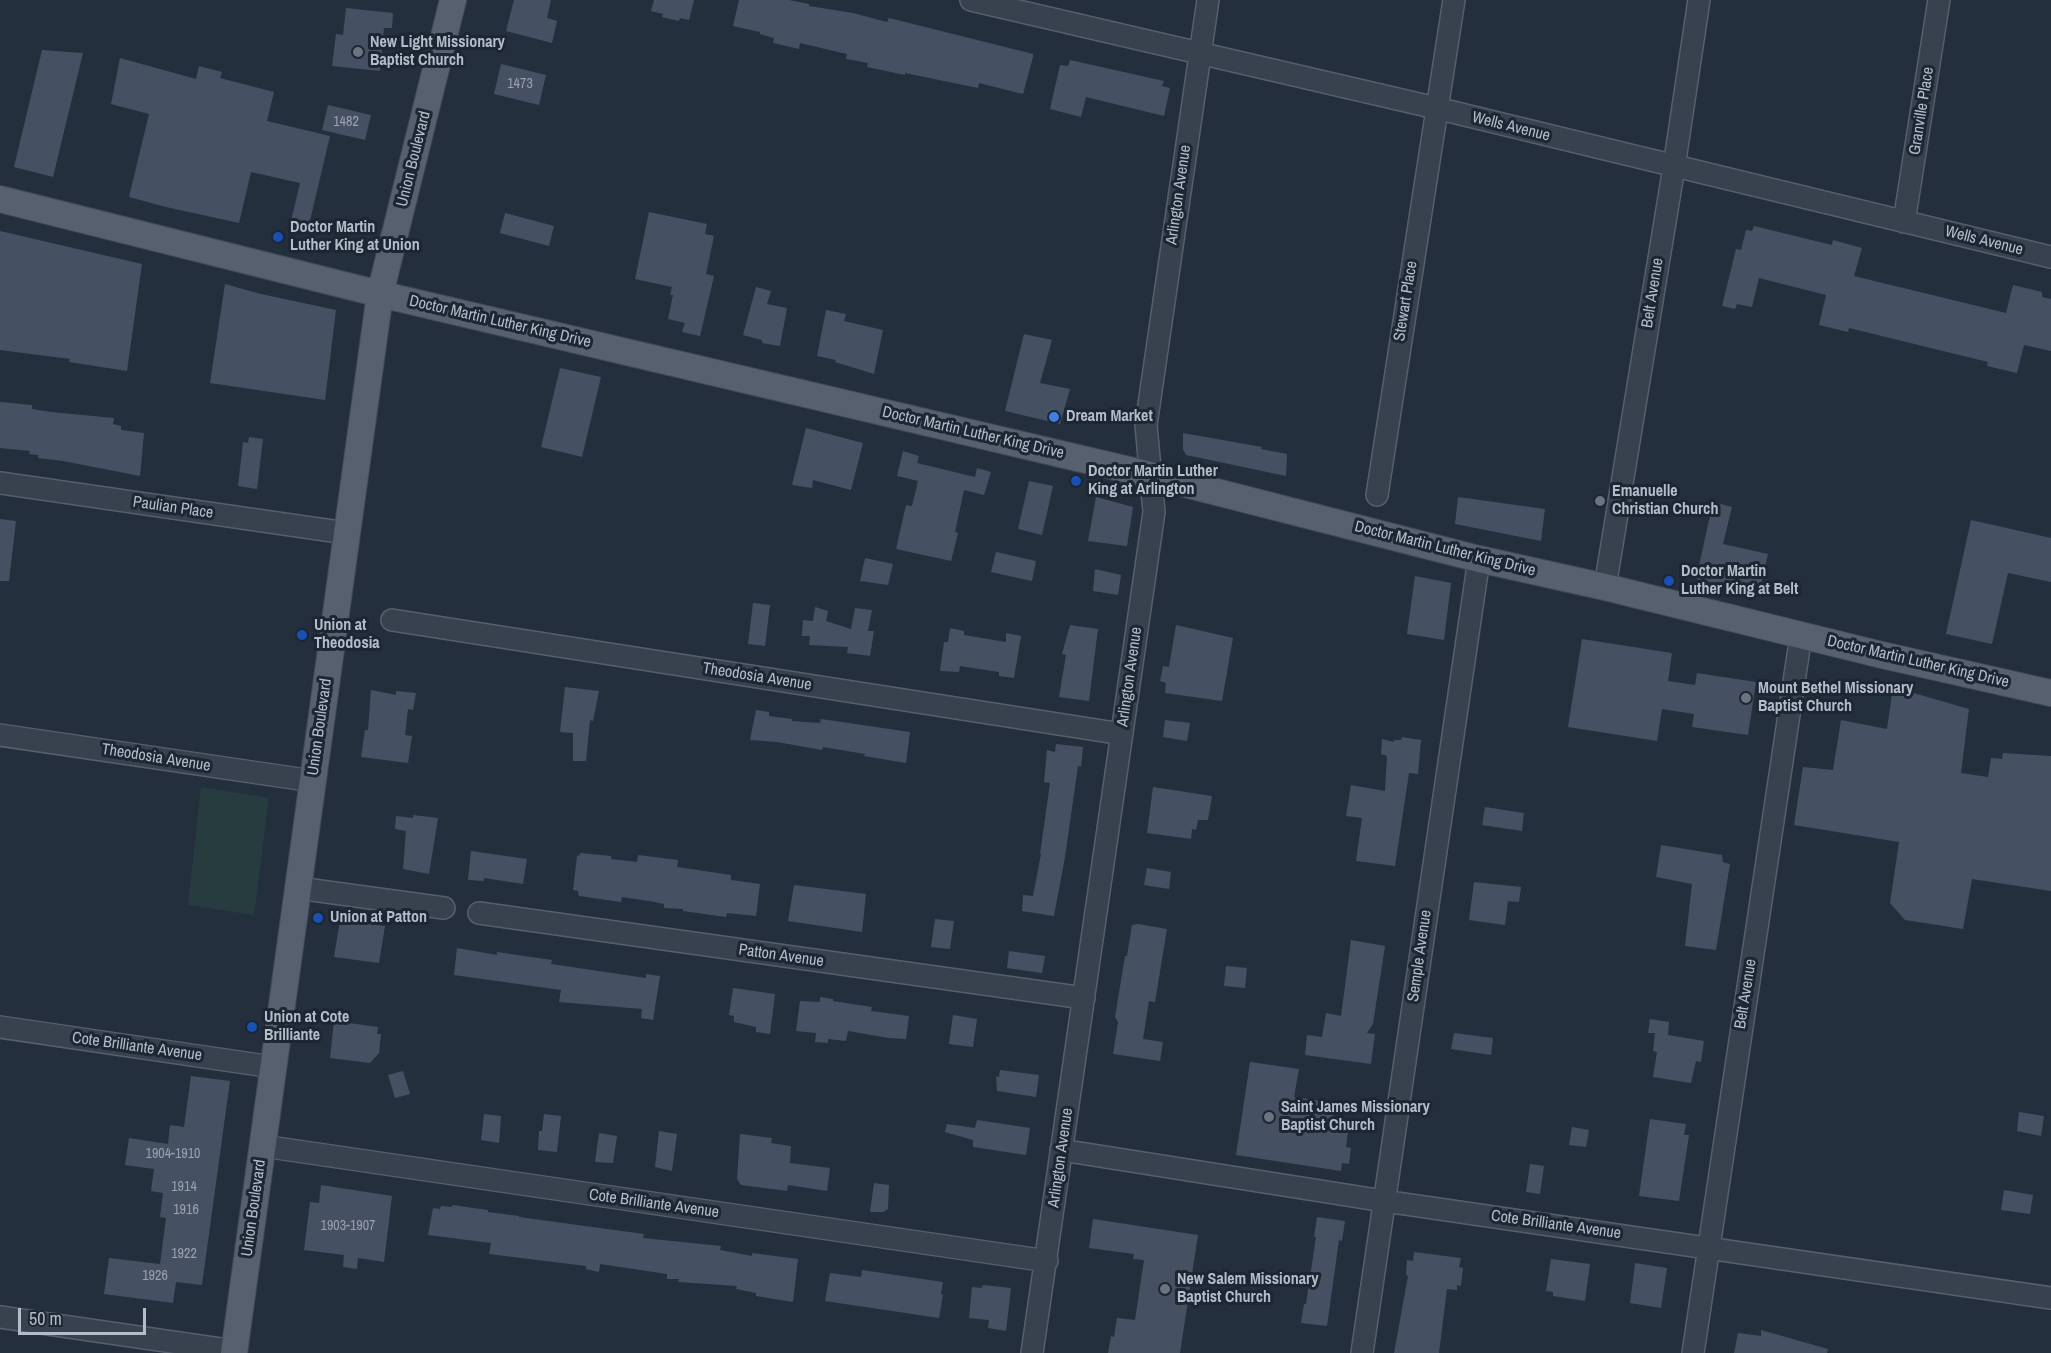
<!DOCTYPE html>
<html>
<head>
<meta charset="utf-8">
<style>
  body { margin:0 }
  #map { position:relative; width:2051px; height:1353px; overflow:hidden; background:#242f3e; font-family:"Archivo Narrow",sans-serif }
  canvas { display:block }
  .scale { position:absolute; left:18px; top:1308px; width:128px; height:27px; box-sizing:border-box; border:3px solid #b4bcc9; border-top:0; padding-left:8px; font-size:18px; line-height:21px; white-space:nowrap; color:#b4bcc9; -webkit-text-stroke:4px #1d2633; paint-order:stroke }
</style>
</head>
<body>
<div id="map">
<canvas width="2051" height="1353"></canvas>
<div class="scale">50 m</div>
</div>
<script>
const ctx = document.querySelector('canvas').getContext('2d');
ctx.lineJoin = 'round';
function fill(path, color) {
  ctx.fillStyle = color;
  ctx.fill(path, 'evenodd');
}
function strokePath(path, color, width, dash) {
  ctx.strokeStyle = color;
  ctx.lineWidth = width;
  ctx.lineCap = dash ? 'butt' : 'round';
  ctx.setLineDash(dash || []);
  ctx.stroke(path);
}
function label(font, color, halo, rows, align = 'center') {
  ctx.font = font + ' "Archivo Narrow",sans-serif';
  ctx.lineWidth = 6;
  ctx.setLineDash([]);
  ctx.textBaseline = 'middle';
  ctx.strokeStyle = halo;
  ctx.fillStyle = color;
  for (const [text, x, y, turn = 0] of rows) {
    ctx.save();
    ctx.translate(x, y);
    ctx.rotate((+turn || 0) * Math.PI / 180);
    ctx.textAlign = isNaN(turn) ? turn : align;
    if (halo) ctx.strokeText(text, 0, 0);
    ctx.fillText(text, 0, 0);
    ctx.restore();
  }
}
fill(new Path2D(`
  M201,787l68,11 -15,117 -66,-10z`), '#263c3f');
fill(new Path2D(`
  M514,0h37l-4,18 10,3 -5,22 -46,-12z
  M654,0h40l-5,20 -9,-2 -1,3 -17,-4 1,-3 -12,-3z
  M739,0h50l20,4v2l44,7 34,9 2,-4 144,36v3l-10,37 -44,-11 -1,5 -73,-15v2l-38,-8 1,-4 -22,-4 1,-5 -47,-11 -1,6 -26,-6 1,-5 -14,-4v-2l-27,-6z
  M346,8l47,5 -1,15h-8l-4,43 -48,-5 4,-32 7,1z
  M42,50l41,3 -30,124 -39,-10z
  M120,58l76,21 3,-13 23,6 -2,6 54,14 -7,29 63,15 -22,93 -18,-4 10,-42 -49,-11 -12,51 -73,-16 -37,-10 20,-83 -38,-10z
  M1070,60l94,21 -2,5 8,2 -6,28 -78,-19 -5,20 -31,-8 10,-44 8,1z
  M501,64l45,11 -7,30 -45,-11z
  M328,105l43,10 -6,25 -43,-10z
  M649,212l58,12 -2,10 9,2 -8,38 8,2 -14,60 -18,-4 3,-9 -17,-4 5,-24h-3l2,-8 -37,-8z
  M505,213l49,13 -5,20 -49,-13z
  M1754,226l78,19 1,-5 29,8 -8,28 152,37 7,-28 29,7v5l9,2v52l-27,-6 -7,28 -30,-7 1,-4 -139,-34 -1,4 -29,-7 7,-30 -67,-17 -7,29 -15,-3 -2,5 -13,-3 14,-57 5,1 5,-20 6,1z
  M0,231l142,33 -15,107 -58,-9 1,-3 -70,-9z
  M225,284l36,10 75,16 -11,90 -115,-17z
  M756,287l15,4 -4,13 20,4 -7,38 -18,-3v-3l-19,-5z
  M826,310l20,4 -2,7 39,9 -9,44 -39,-12 1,-2 -19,-4z
  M1024,334l28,6 -12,43 30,6 -10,35 -55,-13z
  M560,368l41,9 -19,80 -41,-10z
  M0,402l32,3v4l19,3 63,6 -1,6 8,2v4l23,3 -4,43 -77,-15 -25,-3v-3l-9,-1 1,-3 -30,-3z
  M806,428l57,15 -12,47 -38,-10 -1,8 -20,-3z
  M1183,433l79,14 -1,2 26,5 -1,22 -100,-21 -3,-6z
  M249,437l14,2 -6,50 -19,-3 5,-44 5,1z
  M903,451l16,5 -2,7 58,14 2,-9 14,4 -7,23 -20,-5 -9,42 3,1 -7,28 -55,-12 10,-44 6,1 6,-25 -21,-5z
  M1029,481l24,5 -11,49 -24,-6z
  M1096,497l37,10 -6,39 -39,-5z
  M1458,497l87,12 -4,32 -86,-17z
  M1713,502l19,5 -9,37 45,10 -9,39 -63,-14z
  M0,519l16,2 -7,60h-9z
  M1971,520l80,18v44l-43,-9 -16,71 -46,-10z
  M996,552l40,9 -4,20 -41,-9z
  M865,558l28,6 -5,21 -28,-4z
  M1095,569l26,6 -3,20 -25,-4z
  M1415,576l36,7 -7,57 -37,-6z
  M753,603l17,2 -5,41 -17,-2z
  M815,607l13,4 -2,10 25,8 4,-21 17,2 -4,21h6l-4,25 -23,-3 1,-6 -39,-2 1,-9h-8l1,-16 10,1z
  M1070,625l28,4 -9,72 -30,-4 7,-42 -4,-1z
  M1176,625l57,13 -11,63 -57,-8 1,-10 -6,-2 3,-15 6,1z
  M950,628l14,3v4l42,7v-9l15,3 -7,42 -15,-2v-4l-39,-6 -1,6 -19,-1 4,-29h4z
  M1582,639l90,14 -4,28 27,4 2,-12 59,9 -8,53 -56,-8 2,-13 -32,-5 -5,32 -89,-14z
  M565,687l34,4 -6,30 -3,-1 -4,41h-13v-28l-13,-1z
  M1893,687l76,22 -8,64 27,4 3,-19 11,1 1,-6 48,3v135l-79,-12 -9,50 -58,-9 -15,-17 9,-61 -105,-17 9,-58 30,3 8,-50 46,9z
  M371,690l25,5v-4l20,2 -3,17 -5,-1 -3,26 7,1 -4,27 -47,-6 4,-27h3z
  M756,710l13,2v4l23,3v2l28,2 1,-4 89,13 -4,31 -42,-7 1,-2 -42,-7 -1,3 -45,-8 -27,-2z
  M1165,720l25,3 -3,18 -24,-4z
  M1402,737l19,3 -3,34 -9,-1 -14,93 -39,-5 6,-43 -16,-2 5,-31 34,6 2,-35 -6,-2 1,-15 12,3v-2h7z
  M1056,744l27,3 -2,20 -3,-1 -13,91 -11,59 -32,-5 1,-16 10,1 8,-42h-1l10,-71 -6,-1 3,-32 8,2z
  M1153,787l59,9 -4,24h-10l-2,10 -4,-1 -1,10 -44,-6z
  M1485,807l39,6 -2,18 -40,-6z
  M413,815l25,3 -9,56 -26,-5 3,-38 -11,-2 1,-13 17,2z
  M1661,845l61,10 1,7 7,2 -14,86 -31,-4 7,-62 -36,-7z
  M471,851l56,8 -4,25 -39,-6v3l-16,-1z
  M580,853l31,3v3l26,3 1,-7 40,5 -1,7 54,8v5l29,4 -4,32 -29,-3 -1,4 -43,-6v-2l-19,-1v-4l-9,-2 -33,-5 -1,5 -42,-6 -1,-5 -5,-1 4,-34 3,-1z
  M1147,868l24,4 -2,17 -25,-4z
  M1474,882l47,5 -2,15 -11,-1 -3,24 -36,-5z
  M794,885l72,9 -4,38 -74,-11z
  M935,919l19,2 -4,28 -19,-2z
  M340,920l45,6 -6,37 -45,-6z
  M1138,924l29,5 -12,73 -6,-1 -6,38 20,3 -3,19 -47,-7 5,-32 -3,-5 10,-61h2l5,-31z
  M1351,940l34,6 -12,78 -6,9 8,1 -4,30 -66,-9 2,-20 15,2 4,-24 15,3z
  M457,948l40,7v-3l55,8 -1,4 95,14v-4l14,2 -7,44 -12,-2 1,-9 -83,-7 2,-12 -107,-15z
  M1009,951l36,5 -3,17 -35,-5z
  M1226,966l21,2 -2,20 -21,-2z
  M733,988l42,6 -5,40 -14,-2v-5l-22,-5v-6l-5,-1z
  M820,997l13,2v2l39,6 -1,4 38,5 -3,23 -17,-1 -41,-7 -2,10 -18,-2v4l-13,-1 1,-9 -20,-2 4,-30 20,1z
  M953,1015l24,4 -4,28 -24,-3z
  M1650,1019l19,3 -1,13 36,6 -3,21 -5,-1 -5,22 -38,-6 4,-25 -4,-1 2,-18h-7z
  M334,1021l44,6 -1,7h4l-2,19 -9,10 -40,-5z
  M1454,1033l39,5 -2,17 -40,-6z
  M1250,1062l49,7 -5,28 42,6 -5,27 17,2 -2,15 5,1 -2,16 -7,-1 -1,8 -105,-16z
  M1000,1070l39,5 -3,22 -39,-6 -1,-15 3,1z
  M403,1071l7,23 -15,4 -7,-23z
  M191,1076l39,5 -28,204 -26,-3 -3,21 -69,-9 5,-36 51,6 6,-46 -6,-1 3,-24 -12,-2 3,-22 -29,-4 4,-27 39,6 2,-19 14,2z
  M2019,1112l25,4 -3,20 -24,-5z
  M484,1114l17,2 -2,27 -18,-3z
  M544,1114l17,2 -4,36 -19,-2 1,-19h3z
  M1650,1119l36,5 -2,11h5l-10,66 -40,-5z
  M977,1120l53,8 -4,27 -53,-8v-7l-28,-8 2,-8 28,4z
  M1572,1127l17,3 -3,17 -17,-2z
  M659,1131l18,3 -5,37 -17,-4z
  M599,1133l18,3 -4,27 -18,-1z
  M740,1134l32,4 -1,5 20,3 -1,17 40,5 -3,23 -39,-6 -1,6 -46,-6 -4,-6z
  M1530,1164l14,2 -4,28 -14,-2z
  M874,1183l15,2 -1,24 -5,3h-13z
  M321,1185l71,11 -8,66 -26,-4 -1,11 -14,-2 1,-12 -40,-5 6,-48 9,1z
  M2004,1190l29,5 -3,19 -29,-4z
  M452,1205l36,5v2l31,4v1l125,17 -1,4 78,8 -1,4 32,6v-3l46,6 -5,43 -37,-6v-3l-20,-4 1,-3 -59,-4 1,-3h-12v-5l-67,-10 -1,8 -13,-3v-3l-97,-12 2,-11 -63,-8 5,-27 7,1 1,-3 11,1z
  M1317,1217l28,4 -3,20 -3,-1 -12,86 -26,-3 3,-19h2l10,-67h-2z
  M1093,1219l105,16 -18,118h-72l3,-17 3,1 3,-19 18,2 9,-60 -11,-1 1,-5 -45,-6z
  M1414,1252l47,6 -2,9 4,1 -2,18 -4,-1v5l-10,-1 -8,64h-45l14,-77 -2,-1 1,-15 6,1z
  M1551,1259l39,5 -5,37 -32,-5v-4l-7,-1z
  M1635,1263l32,5 -6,40 -31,-5z
  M862,1270l81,12 -2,12 2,1 -4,23 -114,-17 5,-28 31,4z
  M983,1285l28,3 -5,43 -18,-3 1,-8 -20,-2 3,-31 10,1z
  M1761,1330l67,19 -1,4h-93l4,-20 23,3z`), '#455162');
const minor = new Path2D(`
  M971,0l465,108 615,149
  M1904,222l35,-222
  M0,483l346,50
  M1377,495l77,-495
  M1605,587l69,-420 25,-167
  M392,620l730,114
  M0,735l313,46
  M298,888l146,20
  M479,913l605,85
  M0,1027l273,40
  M263,1146l784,115
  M1061,1150l323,51 667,97
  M0,1317l234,34
  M1032,1353l122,-841 -8,-87 62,-425
  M1362,1353l117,-794
  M1693,1353l108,-718`);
const major = new Path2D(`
  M0,199l380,95 770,181 329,84 126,28 277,68 169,38
  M234,1353l146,-1059 73,-294`);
strokePath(minor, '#565f6c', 24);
strokePath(major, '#414a57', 28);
strokePath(minor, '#38414e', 21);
strokePath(major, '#56606e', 26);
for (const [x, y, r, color] of [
  [358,52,6,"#6b7280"],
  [278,237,6,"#1a4fb4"],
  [1054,417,6,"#3f7fe0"],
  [1076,481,6,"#1a4fb4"],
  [1600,501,6,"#6b7280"],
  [1669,581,6,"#1a4fb4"],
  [302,635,6,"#1a4fb4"],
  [1746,698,6,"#6b7280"],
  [318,918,6,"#1a4fb4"],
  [252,1027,6,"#1a4fb4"],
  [1269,1117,6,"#6b7280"],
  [1165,1289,6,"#6b7280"]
]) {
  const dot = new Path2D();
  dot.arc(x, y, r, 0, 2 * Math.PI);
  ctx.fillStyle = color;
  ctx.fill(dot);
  strokePath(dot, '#1d2633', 2);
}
label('14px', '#98a1af', null, [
  ["1473",520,84],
  ["1482",346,122],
  ["1904-1910",173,1154],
  ["1914",184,1187],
  ["1916",186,1210],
  ["1903-1907",348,1226],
  ["1922",184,1254],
  ["1926",155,1276]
]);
label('bold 16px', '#b4bcc9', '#1d2633', [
  ["New Light Missionary",370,43],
  ["Baptist Church",370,61],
  ["Doctor Martin",290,228],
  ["Luther King at Union",290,246],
  ["Dream Market",1066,417],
  ["Doctor Martin Luther",1088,472],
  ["King at Arlington",1088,490],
  ["Emanuelle",1612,492],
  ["Christian Church",1612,510],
  ["Doctor Martin",1681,572],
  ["Luther King at Belt",1681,590],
  ["Union at",314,626],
  ["Theodosia",314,644],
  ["Mount Bethel Missionary",1758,689],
  ["Baptist Church",1758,707],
  ["Union at Patton",330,918],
  ["Union at Cote",264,1018],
  ["Brilliante",264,1036],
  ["Saint James Missionary",1281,1108],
  ["Baptist Church",1281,1126],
  ["New Salem Missionary",1177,1280],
  ["Baptist Church",1177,1298]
], 'left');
label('16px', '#b4bcc9', '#1d2633', [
  ["Granville Place",1922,111,-81],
  ["Wells Avenue",1511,127,14],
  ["Union Boulevard",414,159,-76],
  ["Arlington Avenue",1179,195,-82],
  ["Wells Avenue",1984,241,14],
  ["Belt Avenue",1653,293,-81],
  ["Stewart Place",1406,301,-81],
  ["Doctor Martin Luther King Drive",500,322,13],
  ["Doctor Martin Luther King Drive",973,433,13],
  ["Paulian Place",173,508,8],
  ["Doctor Martin Luther King Drive",1445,549,14],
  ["Doctor Martin Luther King Drive",1918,662,13],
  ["Theodosia Avenue",757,677,9],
  ["Arlington Avenue",1130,677,-82],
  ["Union Boulevard",320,727,-82],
  ["Theodosia Avenue",156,758,9],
  ["Patton Avenue",781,956,8],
  ["Semple Avenue",1420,956,-82],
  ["Belt Avenue",1746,994,-81],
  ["Cote Brilliante Avenue",137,1047,8],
  ["Arlington Avenue",1061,1158,-82],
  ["Cote Brilliante Avenue",654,1204,8],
  ["Union Boulevard",254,1208,-82],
  ["Cote Brilliante Avenue",1556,1225,8]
]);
</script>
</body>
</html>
